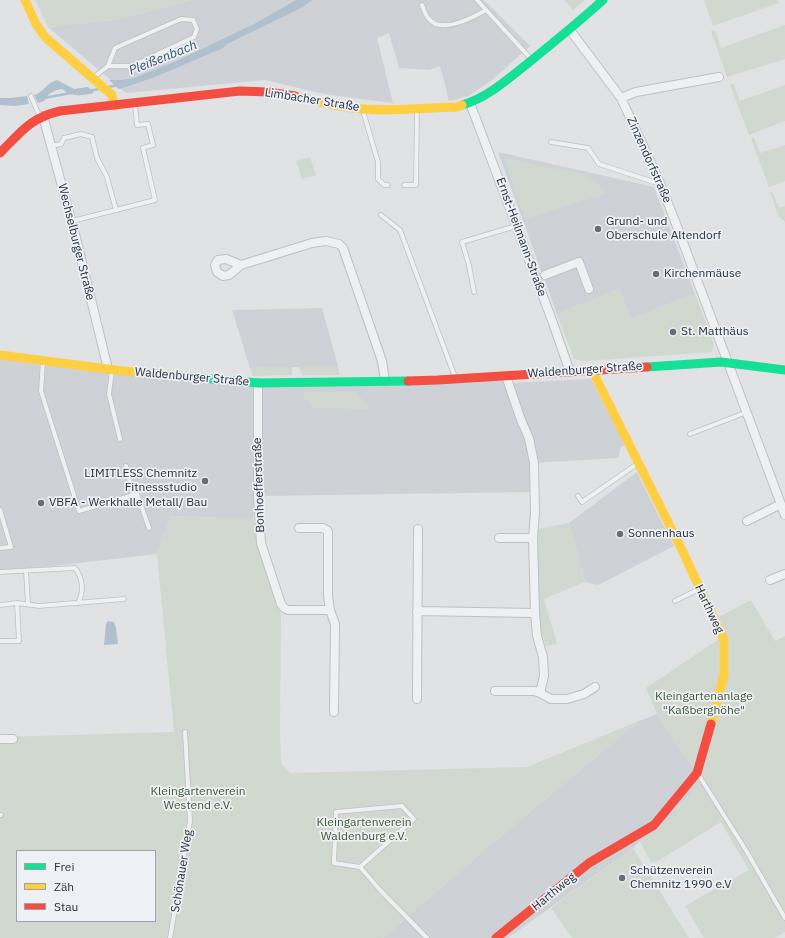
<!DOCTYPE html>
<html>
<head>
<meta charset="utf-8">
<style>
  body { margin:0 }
  #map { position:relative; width:785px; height:938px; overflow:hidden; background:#e0e2e4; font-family:"IBM Plex Sans",sans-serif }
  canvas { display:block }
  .legend { position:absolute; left:16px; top:850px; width:140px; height:72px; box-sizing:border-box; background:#edf0f4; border:1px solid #9ea3aa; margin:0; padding:5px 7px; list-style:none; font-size:12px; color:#28303c }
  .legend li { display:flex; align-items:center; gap:8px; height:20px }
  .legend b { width:20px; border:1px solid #9ea3aa }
</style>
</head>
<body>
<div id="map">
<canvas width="785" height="938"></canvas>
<ul class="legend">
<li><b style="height:5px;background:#16e098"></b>Frei</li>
<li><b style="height:5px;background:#ffcf43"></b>Zäh</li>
<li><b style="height:5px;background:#f24e42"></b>Stau</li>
</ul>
</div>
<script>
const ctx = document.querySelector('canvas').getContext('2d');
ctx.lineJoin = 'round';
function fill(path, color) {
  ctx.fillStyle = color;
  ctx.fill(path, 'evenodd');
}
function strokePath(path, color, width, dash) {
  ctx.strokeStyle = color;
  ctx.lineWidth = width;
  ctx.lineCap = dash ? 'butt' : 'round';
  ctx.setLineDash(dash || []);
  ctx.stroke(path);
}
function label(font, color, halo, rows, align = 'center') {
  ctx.font = font + ' "IBM Plex Sans",sans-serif';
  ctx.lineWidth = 3.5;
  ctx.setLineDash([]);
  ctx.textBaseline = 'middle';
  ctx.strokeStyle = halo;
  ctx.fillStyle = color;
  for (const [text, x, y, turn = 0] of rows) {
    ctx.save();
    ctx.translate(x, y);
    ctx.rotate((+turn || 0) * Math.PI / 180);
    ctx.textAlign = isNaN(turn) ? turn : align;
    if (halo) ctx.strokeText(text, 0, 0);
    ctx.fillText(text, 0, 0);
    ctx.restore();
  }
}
fill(new Path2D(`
  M191,0h293l46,46 -39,35 -23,15 -19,5 -9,-35 -11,4 -30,-2 -10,-35 -12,5 16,65 -69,-9 -59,-14 -139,13 -78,-66 72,-8z
  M498,152l156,35 41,107 -64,25 -12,-30 -62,25z
  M322,308l16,58 -88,2 -18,-58z
  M0,359l258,24 248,-7 3,7 82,-4 34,66 -4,2 -3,11 -84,5 1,29 -277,4 -5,23 -82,-3 -14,38 -157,18z
  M637,472l37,74 -76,39 -13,-3 -16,-59z
  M657,714l35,52 7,19 -44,47 -15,9 -7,7 -125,90h-125l99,-86 157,-131z`), '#ced2d7');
fill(new Path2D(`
  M35,0h157l-72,19 -72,8z
  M564,0h21l-12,10z
  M704,0h74l1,3 -66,23z
  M785,25v34l-58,18 -16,-46 4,-1 6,18z
  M733,83l7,18 45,-16v36l-36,14 -19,-50z
  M754,137l6,16 25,-8v36l-16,6 -18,-48z
  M310,157l6,18 -14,4 -6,-18z
  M504,158l83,17 21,18 -83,26z
  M772,191l7,17 6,-2v16l-6,-5 -9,-25z
  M619,289l12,30 64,-25 19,50 -2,8 -127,9 -11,-2 -17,-45z
  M338,366l2,9h-37l-5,-8z
  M292,367v8l-39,1 -3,-8z
  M304,392h52l14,17 -59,-1 1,-5 -8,-5z
  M171,516l82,3 28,97 -1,113 1,34 9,10 237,-6 112,-46 -157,131 -99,86h-383v-201l174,-5 -17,-178zM17,851h138v70h-138z
  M569,523l16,59 -41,17 13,45 -11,2 -6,-18 -2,-28v-71z
  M751,600l24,41 10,-5v296l-10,6h-71l-19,-32 64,-36 -28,-48 -63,39 -7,1 -11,-21 15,-9 44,-47 -7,-19 -35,-52 -11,-26 79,-53 -6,-18z
  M633,848l56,90h-117l-21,-30z`), '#d1d8d0');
fill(new Path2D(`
  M296,0h16l-9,7 -76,37c-4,6 -12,7 -18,10 -30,13 -59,26 -90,35l-10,-9h13l12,-2 45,-18 77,-37z
  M57,80l17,9 14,-2 6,6c-13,2 -21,5 -32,-4 -9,1 -13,4 -18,12l-6,2 -4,-8c9,-2 12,-12 23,-15z
  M27,96l2,8 -15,2 -14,-1v-7h11z
  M108,621l6,1 2,6 2,16 -14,1 2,-21z`), '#b0c0ce');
strokePath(new Path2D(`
  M108,87l11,-2
  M88,91l11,-2
  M44,98l27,-5`), '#b0c0ce', 2.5);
const lane = new Path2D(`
  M477,0l55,60
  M422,5c2,5 3,10 7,14 12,15 43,-1 57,-9
  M94,77l14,-11 7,-18 66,-29 12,1 4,9 -3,8 -62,29h-24
  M31,96l8,19
  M363,111l15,51v17l6,6h4
  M551,142l37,6 11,16 61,20
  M51,146l10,-2 3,-6 17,-4 11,3 5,21 10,19 9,33 -44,11
  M404,185h12l1,-75
  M116,210l39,-10 -12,-52 10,-3 -5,-21 -11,1 -2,-21
  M381,215l19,15 55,147
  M474,292l-5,-27 -7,-23 54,-16
  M43,362l-2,29 38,120 58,-17 12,34
  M112,371l-3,23 11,45
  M690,434l57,-22
  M126,466l7,29
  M578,496l4,6 55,-38
  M0,510l11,37 -11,1
  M26,571l2,33
  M0,572l75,-4c8,10 9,24 3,35
  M675,601l24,-12
  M17,603l22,3 85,-7
  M0,605l17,-2 2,38h-19
  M698,774l49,78 38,66
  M0,815h1
  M360,867l54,-48 -12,-13 -66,6 -2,51 26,4 20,23 47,48
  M170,938l20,-117 -5,-89`);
const street = new Path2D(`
  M570,30l51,68 36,78 18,45 110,294
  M621,98l15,-6 83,-15
  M470,103l83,220 17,49
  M43,116l33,122 32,131
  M241,265l-15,-6 -8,1 -3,5 2,7 6,4 6,-1 12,-10 71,-22 14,-2 13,3 4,4 39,113 3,20
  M545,275l34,-13 10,27
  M506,376l15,44 8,18 5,25 1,50 -2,25 2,75 2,23 6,21 1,19 -4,17 11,6h16l17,-5 11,-7
  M258,383v113l3,47 20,61 3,4 4,2h42
  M747,521l34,-17
  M299,528h24l5,3v65l2,14 5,14 -1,88
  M499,538h34
  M770,580l15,-6
  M417,611l118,2
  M495,691h40l5,2
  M417,699l1,-170
  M0,739h13`);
strokePath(lane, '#bec0c2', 5.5);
strokePath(street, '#bec0c2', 10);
strokePath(lane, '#eff0f1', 4);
strokePath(street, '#eff0f1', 8);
strokePath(new Path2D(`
  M462,105c25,-7 46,-26 65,-41 26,-21 52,-42 76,-64
  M647,367l74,-5 64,8
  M178,376l80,7 150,-2`), '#16e098', 9);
strokePath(new Path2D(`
  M25,0l11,24 9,13 67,58 2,11
  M295,96c19,5 38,10 57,12 35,4 70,0 105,-1l5,-2
  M0,355l123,16 55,5
  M592,370l89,178 43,92v35l-13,49`), '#ffcf43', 9);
strokePath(new Path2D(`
  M0,153c21,-21 30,-35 60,-42l180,-20 28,1 27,4
  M408,381l30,-1 209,-13
  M496,938l93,-75 65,-38 43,-52 14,-49`), '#f24e42', 9);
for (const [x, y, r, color] of [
  [598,229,4,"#686e77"],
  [656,274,4,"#686e77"],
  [673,332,4,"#686e77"],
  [205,481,4,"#686e77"],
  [41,503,4,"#686e77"],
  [620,534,4,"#686e77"],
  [622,878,4,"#686e77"]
]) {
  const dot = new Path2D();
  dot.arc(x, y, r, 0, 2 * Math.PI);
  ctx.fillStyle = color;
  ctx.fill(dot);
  strokePath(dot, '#edf0f4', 1.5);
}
label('12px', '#28303c', '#edf0f4', [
  ["Limbacher Straße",312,100,9],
  ["Zinzendorfstraße",649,160,66],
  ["Ernst-Heilmann-Straße",521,237,70],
  ["Wechselburger Straße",76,242,76],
  ["Waldenburger Straße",585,370,-4],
  ["Waldenburger Straße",192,377,5],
  ["Bonhoefferstraße",259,485,-92],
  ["Harthweg",709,609,65],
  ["Schönauer Weg",182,871,-81],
  ["Harthweg",554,892,-39]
]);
label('12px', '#28303c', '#edf0f4', [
  ["Grund- und",606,222],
  ["Oberschule Altendorf",606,236],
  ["Kirchenmäuse",664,274],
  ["St. Matthäus",681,332],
  ["LIMITLESS Chemnitz",197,474,"right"],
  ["Fitnessstudio",197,488,"right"],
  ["VBFA - Werkhalle Metall/ Bau",49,503],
  ["Sonnenhaus",628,534],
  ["Schützenverein",630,871],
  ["Chemnitz 1990 e.V",630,885]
], 'left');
label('12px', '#3e5736', '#edf0f4', [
  ["Kleingartenanlage",704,697],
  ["\"Kaßberghöhe\"",704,711],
  ["Kleingartenverein",198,792],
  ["Westend e.V.",198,806],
  ["Kleingartenverein",364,823],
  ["Waldenburg e.V.",364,837]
]);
label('italic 13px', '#35506d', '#edf0f4', [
  ["Pleißenbach",163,58,-22]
]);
</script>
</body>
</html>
